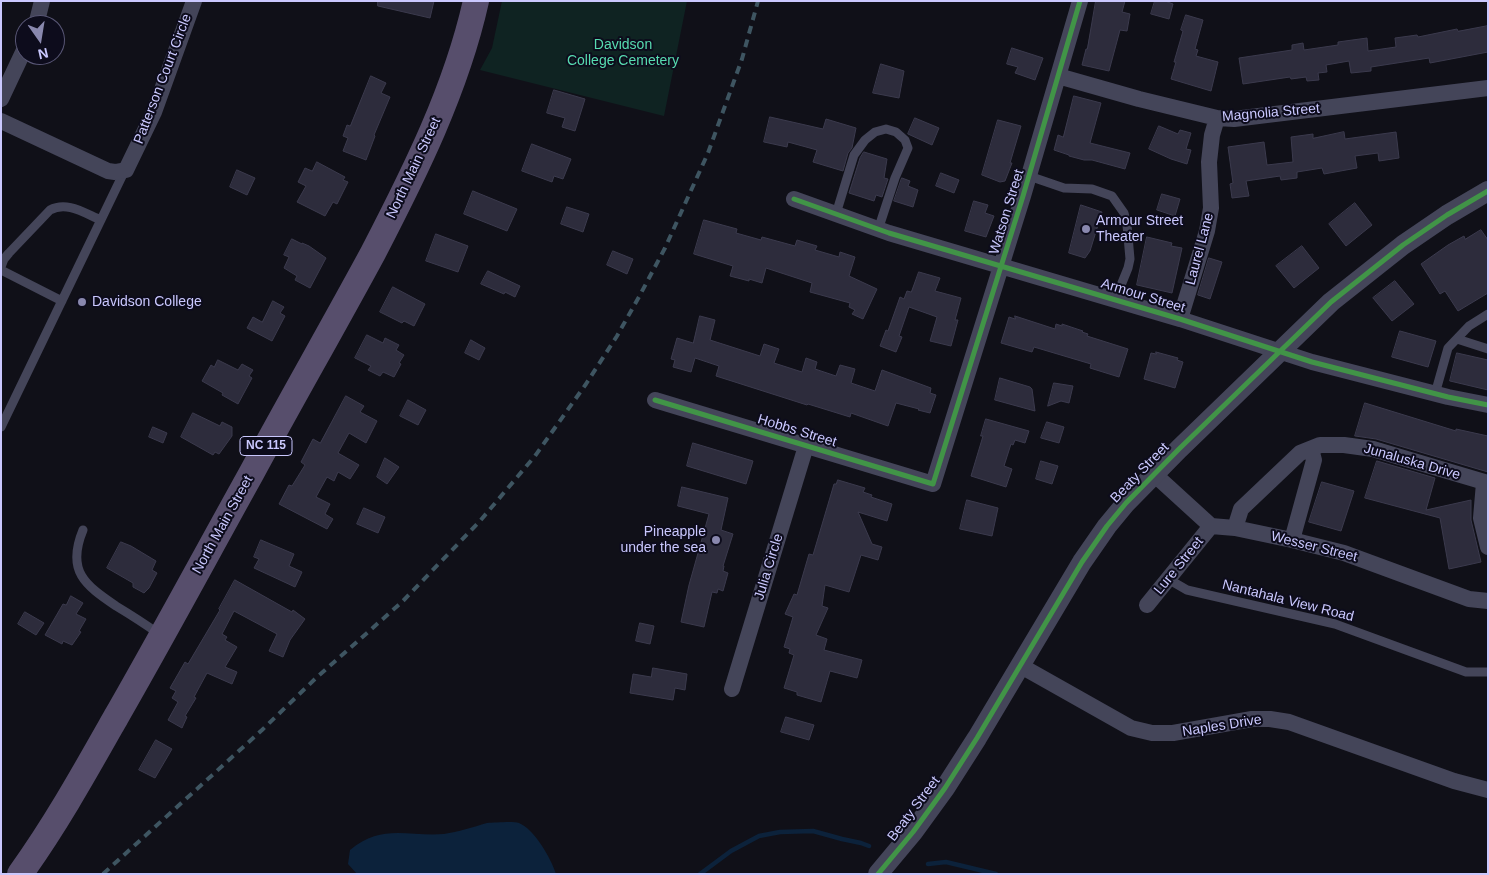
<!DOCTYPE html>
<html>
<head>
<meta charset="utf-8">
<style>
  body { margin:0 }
  #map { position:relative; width:1489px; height:875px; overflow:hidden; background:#101018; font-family:Helvetica,sans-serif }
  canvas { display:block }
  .frame { position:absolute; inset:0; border:2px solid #cac8fe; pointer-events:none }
  .north { position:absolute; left:15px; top:15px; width:50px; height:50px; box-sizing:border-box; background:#0d0c1c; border:1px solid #595776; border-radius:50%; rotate:167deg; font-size:14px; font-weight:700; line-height:20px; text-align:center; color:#cac8fe }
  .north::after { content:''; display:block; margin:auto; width:18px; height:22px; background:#8988ae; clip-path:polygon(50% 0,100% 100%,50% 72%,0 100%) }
</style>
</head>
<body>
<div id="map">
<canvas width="1489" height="875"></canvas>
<div class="frame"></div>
<div class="north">N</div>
</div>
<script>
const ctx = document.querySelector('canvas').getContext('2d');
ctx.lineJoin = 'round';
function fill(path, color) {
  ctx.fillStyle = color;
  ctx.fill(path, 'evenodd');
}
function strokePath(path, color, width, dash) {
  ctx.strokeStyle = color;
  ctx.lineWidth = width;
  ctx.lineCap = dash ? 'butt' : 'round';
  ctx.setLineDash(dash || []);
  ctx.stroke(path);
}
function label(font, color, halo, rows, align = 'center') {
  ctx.font = font + ' Helvetica,sans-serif';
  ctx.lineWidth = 4;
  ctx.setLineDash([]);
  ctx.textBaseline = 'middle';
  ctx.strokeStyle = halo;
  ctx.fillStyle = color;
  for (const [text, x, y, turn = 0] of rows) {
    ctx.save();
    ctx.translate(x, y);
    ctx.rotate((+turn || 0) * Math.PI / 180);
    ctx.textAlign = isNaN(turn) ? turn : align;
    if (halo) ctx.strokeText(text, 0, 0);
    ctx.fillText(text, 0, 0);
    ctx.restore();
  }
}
fill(new Path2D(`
  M502,1h185l-23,115 -184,-46 12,-22z`), '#0f2322');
fill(new Path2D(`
  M487,823c7,0 25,-2 32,0 15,6 32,35 37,51h-199l-9,-10 2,-14c32,-27 58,-13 94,-16 14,-2 29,-7 43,-11z`), '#0c223b');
strokePath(new Path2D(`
  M928,864l18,-2 50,12
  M700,874l31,-23 28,-15 21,-4 33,-1 29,8 19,4 8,3`), '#0c223b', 4.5);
const building = new Path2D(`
  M378,1h56l-4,17 -52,-12z
  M1096,1h29l-3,11 8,2 -3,17 -7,-1 -11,41 -27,-6 4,-16h1z
  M1155,1h10l8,3 -4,15 -18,-5z
  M1186,15l17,5 -8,29 3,1 -2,6 22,6 -7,29 -40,-12 5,-17h-2l9,-31 -2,-1z
  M1488,26v26l-58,11 -1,-5 -58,9v4l-20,2 -2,-12 -23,4 1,7 -9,1 1,7 -12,1 -1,-4 -15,2 -1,-2 -47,7 -4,-26 53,-8v-5l11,-2 1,7 34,-5v-3l29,-4 1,13 28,-4 -1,-9 22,-3 1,2 39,-8 1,2z
  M1012,48l31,10 -8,22 -20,-7 3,-6 -11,-3z
  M881,64l23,7 -5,27 -26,-5z
  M371,76l15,7 -5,10 9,4 -16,38 1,1 -9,24 -23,-9 5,-13 -5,-2 4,-11 3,1z
  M554,90l31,9 -10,32 -13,-4 3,-9 -18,-5z
  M1074,96l27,7 -11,40 40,10 -5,16 -33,-9h-8l-15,-4v-1l-15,-5 4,-15 5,2z
  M770,117l53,12 3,-10 30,9 -4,20 -4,5 -5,18 -30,-9 4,-12 -29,-8 -1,5 -23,-5z
  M915,118l24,10 -7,17 -24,-11z
  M998,120l23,6 -11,37h2l-7,18 -5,1 -18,-7z
  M1159,126l19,8 2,-4 11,3 -5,16 5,1 -4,14 -16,-5 -22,-10z
  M1344,132l1,7 51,-7 3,26 -20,3 -1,-8 -23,3 2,12 -33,6 -2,-6 -25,4v6l-16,2 -1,-4 -34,5 3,15 -17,2 -2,-14 3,-1 -5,-36 36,-5 3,23 26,-3 -2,-25 22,-3v4z
  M532,144l39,15 -8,20 -9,-3 -2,6 -30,-11z
  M864,152l23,7 -3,19 4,1 -6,18 -6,-2 -2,6 -25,-8 11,-35z
  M317,162l28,15 -2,3 5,2 -11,22 -4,-2 -8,14 -28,-14 9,-16 -8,-4 7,-14 7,3z
  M237,170l18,8 -8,17 -17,-8z
  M941,173l18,7 -5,13 -18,-7z
  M902,178l8,3 -2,5 10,4 -5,17 -19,-6z
  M473,191l44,18 -10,22 -43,-17z
  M1162,194l18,5 -5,17 -18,-6z
  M974,201l14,4 -3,8 9,3 -8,21 -21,-6z
  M1355,203l17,22 -26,21 -17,-22z
  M1081,205l21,7 -12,39 -5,7 -16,-5z
  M567,207l22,7 -6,18 -22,-8z
  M704,220l33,9 -1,4 25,7 1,-3 33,9 2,-6 20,6 -2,4 24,7 1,-5 15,5 -6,19 28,13 -14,30 -11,-5 3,-4 -6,-3 1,-4 -40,-11 2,-9 -46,-15 -4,15 -13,-4v2l-19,-5 3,-10 -39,-12z
  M1481,230l7,10v53l-30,18 -13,-20 -5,3 -19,-30 27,-19 16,-9 1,3z
  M436,234l32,12 -10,26 -32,-11z
  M1147,237l25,6 -1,3 11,2 -10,45 -35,-8z
  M292,239l10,5v-1l7,3 17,12 -16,30 -15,-8 2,-4 -13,-8 5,-11 -5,-2z
  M1302,246l17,22 -25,20 -18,-22z
  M613,251l20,8 -6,15 -20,-9z
  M1209,258l13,4 -12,37 -12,-4z
  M488,271l32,15 -5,11 -10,-5 -1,2 -23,-10z
  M919,272l21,6 -5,13 26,7 -6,22h3l-7,26 -21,-5 7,-24 -28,-10 -10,29 3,1 -6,15 -16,-6 6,-16 2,1 12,-34 4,2 3,-8 4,1z
  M1395,281l19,23 -22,17 -19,-23z
  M393,287l32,17 -11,22 -10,-5 -2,2 -22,-11z
  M273,301l11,6 -4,6 5,3 -13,25 -25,-13 6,-11 9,5z
  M700,316l15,4 -5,20 50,16 4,-12 15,5 -5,14 28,9 4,-14 11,4 -2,7 21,7 4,-11 15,4 -4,14 24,8 7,-21 49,18 -1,5 6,2 -6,18 -12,-3 1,-1 -23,-6 -8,23 -37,-13 -1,4 -42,-13 -1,1 -91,-29 3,-10 -24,-8 -4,14 -18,-5 2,-7 -4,-1 6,-21 16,5z
  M1015,316l40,13 1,-5 6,2v-2l21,7 -1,1 6,2 -1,2 41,13 -9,28 -29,-9 1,-4 -57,-17 -2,5 -31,-9 8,-26 6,2z
  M1400,331l36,10 -8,26 -36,-10z
  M367,335l16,8 2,-5 14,7 -3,5 8,5 -5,8 2,1 -7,13 -11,-5 -3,4 -12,-6 3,-4 -16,-8z
  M471,340l14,8 -6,12 -14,-7z
  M1156,352l22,6 -1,2 6,2 -8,26 -31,-9 7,-26 5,1z
  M1457,353l31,7v30l-38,-9z
  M218,360l20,10 4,-6 11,6 -4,6 3,2 -14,26 -16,-9 1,-2 -21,-12 9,-16 3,2z
  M1000,378l30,9 2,2 3,22 -40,-11z
  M1054,383l19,3 -4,17 -8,-2 -13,5z
  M346,396l18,10 -4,6 17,9 -11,22 -17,-10 -11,20 21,12 -9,14 -12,-7 -4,9 -7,-4 -11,20 14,7 -5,10 8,5 -6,10 -48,-25 10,-19 3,1 13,-21 -4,-3 12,-23 7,4z
  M408,400l18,10 -8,15 -18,-9z
  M1365,403l91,28v-2l32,7v36l-112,-33 -21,-3z
  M193,413l27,13 2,-4 10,5v9l-13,18 -4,-2 -2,3 -32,-18z
  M986,419l43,12 -4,12 -10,-3 -2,5 -2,-1 -7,22 8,3 -6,18 -35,-11 12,-40h-2z
  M1047,422l17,5 -5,16 -18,-5z
  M153,427l14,6 -4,10 -14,-6z
  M693,443l60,18 -7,23 -59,-18z
  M385,458l14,9 -12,17 -10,-7z
  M1041,461l17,5 -6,18 -16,-5z
  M1377,461l58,17 -9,32 45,-10v20l10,42 -32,7 -9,-51 -75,-20z
  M838,480l27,8 -2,4 9,3 -1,2 21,7 -5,17 -29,-9 14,32 10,3 -4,13 -17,-5 -12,37 -24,-7 -3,21 6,2 -12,27 11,4 -3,11 38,10 -5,18 -27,-7 -9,31 -24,-7v-3l-13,-4 10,-33 -5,-2 1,-4 -6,-2 9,-30 -8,-3 9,-20 3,1 12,-41 4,1 21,-71h2z
  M1322,482l32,9 -13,40 -32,-9z
  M682,487l46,11 -7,32 12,4 -10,32h1l-1,5 5,2 -5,18 -5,-2 -1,4 -5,-1 -8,35 -23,-5 8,-37 20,-71 -31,-8z
  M967,500l31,8 -6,28 -32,-7z
  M364,508l21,9 -7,16 -21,-9z
  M261,540l33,14 -5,12 13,6 -7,15 -41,-19 5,-9 -5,-2z
  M121,542l10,4 25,15 -4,9 5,3 -8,15 -5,5 -11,-6v-4l-26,-15z
  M235,580l57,32 1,-2 12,9 -15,21 -7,17 -14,-6 8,-17 -43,-23 -12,23 5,3 -2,3 12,7 -12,20 12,5 -5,12 -25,-11 -13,24 2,1 -11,18 2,1 -5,11 -14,-8 10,-18 -6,-4 4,-7 -6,-3 15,-26 3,2 32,-54 -1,-1z
  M71,596l12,7 -7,11 10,5 -7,12 2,1 -9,13 -9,-4 -1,3 -17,-9 18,-31 3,1z
  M25,612l19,11 -8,12 -18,-11z
  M640,623l14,3 -4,18 -14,-3z
  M653,668l34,6 -2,16 -10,-2 -2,12 -43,-7 3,-19 18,3z
  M786,717l28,8 -5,15 -28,-8z
  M156,740l16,9 -17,29 -16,-8z`);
fill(building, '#2d2c3c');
strokePath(building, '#3b3a4d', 1);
strokePath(new Path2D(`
  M1029,176l35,12 28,1 20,7 12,17 3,12 3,34 -2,9 -13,32
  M836,214l18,-59 11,-15 10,-8 11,-3 10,3 9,8 3,8 -13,30 -17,52
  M1,267l3,-8 5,-6 41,-43c17,-9 34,3 51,10
  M1,270l61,31
  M1457,339l31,10
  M1435,394l13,-46 21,-22 19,-12
  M1,427l124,-257
  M83,530c-17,41 2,55 33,76 15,9 29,18 43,28
  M1168,579l19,11 148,34 131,48h22`), '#444559', 9);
strokePath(new Path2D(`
  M36,25l6,-24
  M1058,76l81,23 78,19 17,1 254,-31
  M1,99l24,-51
  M1,121l107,50 7,1 11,-2 28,-58 40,-111
  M794,199l95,34 291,86 132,43 136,35 40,8
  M1180,319l27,-88 4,-23 -2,-46 3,-27 5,-17
  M655,400l278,84 90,-288 57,-195
  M1154,474l57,52 24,2 57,12 52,13 125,46 19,2
  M1484,483l-3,35 7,29
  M1235,528l6,-19 59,-56 20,-8h24l29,4 115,34
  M1292,540l22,-80 -3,-11
  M1147,605l64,-79
  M1021,666l110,62 21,5h21l79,-14h18l19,3 165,59 34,9
  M732,689l74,-243`), '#444559', 16);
strokePath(new Path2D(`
  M878,874l35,-42 32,-44 32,-50 105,-176 25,-36 19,-23 53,-54 152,-147 72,-57 44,-30 41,-24`), '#444559', 20);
strokePath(new Path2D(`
  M20,874c36,-50 66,-104 96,-157 46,-80 90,-162 135,-243 40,-74 82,-147 122,-221 42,-81 83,-163 103,-252`), '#574e6c', 26);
strokePath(new Path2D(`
  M103,874l159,-144 54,-52 86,-76 78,-81 55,-65 51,-72 31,-48 23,-41 25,-47 43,-95 34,-94 16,-58`), '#3e5561', 4, [8, 6]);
strokePath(new Path2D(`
  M794,199l95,34 291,86 132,43 136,35 40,8
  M655,400l278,84 90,-288 57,-195
  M878,874l35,-42 32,-44 32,-50 105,-176 25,-36 19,-23 53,-54 152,-147 72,-57 44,-30 41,-24`), '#419447', 5);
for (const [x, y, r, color] of [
  [1086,229,5,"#8988ae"],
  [82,302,5,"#8988ae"],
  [716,540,5,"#8988ae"]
]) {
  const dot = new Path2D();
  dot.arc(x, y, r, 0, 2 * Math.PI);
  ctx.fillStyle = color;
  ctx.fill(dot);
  strokePath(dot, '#0d0c1c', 2);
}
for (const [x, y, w] of [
  [266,446,52]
]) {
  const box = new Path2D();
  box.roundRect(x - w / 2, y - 9.5, w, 19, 4);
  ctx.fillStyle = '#0d0c1c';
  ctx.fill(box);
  strokePath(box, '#cac8fe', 1);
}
label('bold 12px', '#cac8fe', null, [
  ["NC 115",266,446]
]);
label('14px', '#57dbb0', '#0d0c1c', [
  ["Davidson",623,45],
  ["College Cemetery",623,61]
]);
label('14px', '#cac8fe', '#0d0c1c', [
  ["Patterson Court Circle",163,79,-69],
  ["Magnolia Street",1271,113,-5],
  ["North Main Street",414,168,-65],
  ["Watson Street",1007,212,-73],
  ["Laurel Lane",1200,249,-75],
  ["Armour Street",1143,296,17],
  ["Hobbs Street",797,431,17],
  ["Junaluska Drive",1412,462,16],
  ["Beaty Street",1140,473,-46],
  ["North Main Street",223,525,-61],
  ["Wesser Street",1314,547,14],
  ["Lure Street",1179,566,-51],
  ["Julia Circle",769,567,-73],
  ["Nantahala View Road",1288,601,14],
  ["Naples Drive",1222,726,-9],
  ["Beaty Street",914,809,-53]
]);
label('14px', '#cac8fe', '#0d0c1c', [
  ["Armour Street",1096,221],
  ["Theater",1096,237],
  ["Davidson College",92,302],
  ["Pineapple",706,532,"right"],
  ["under the sea",706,548,"right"]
], 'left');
</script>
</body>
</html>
